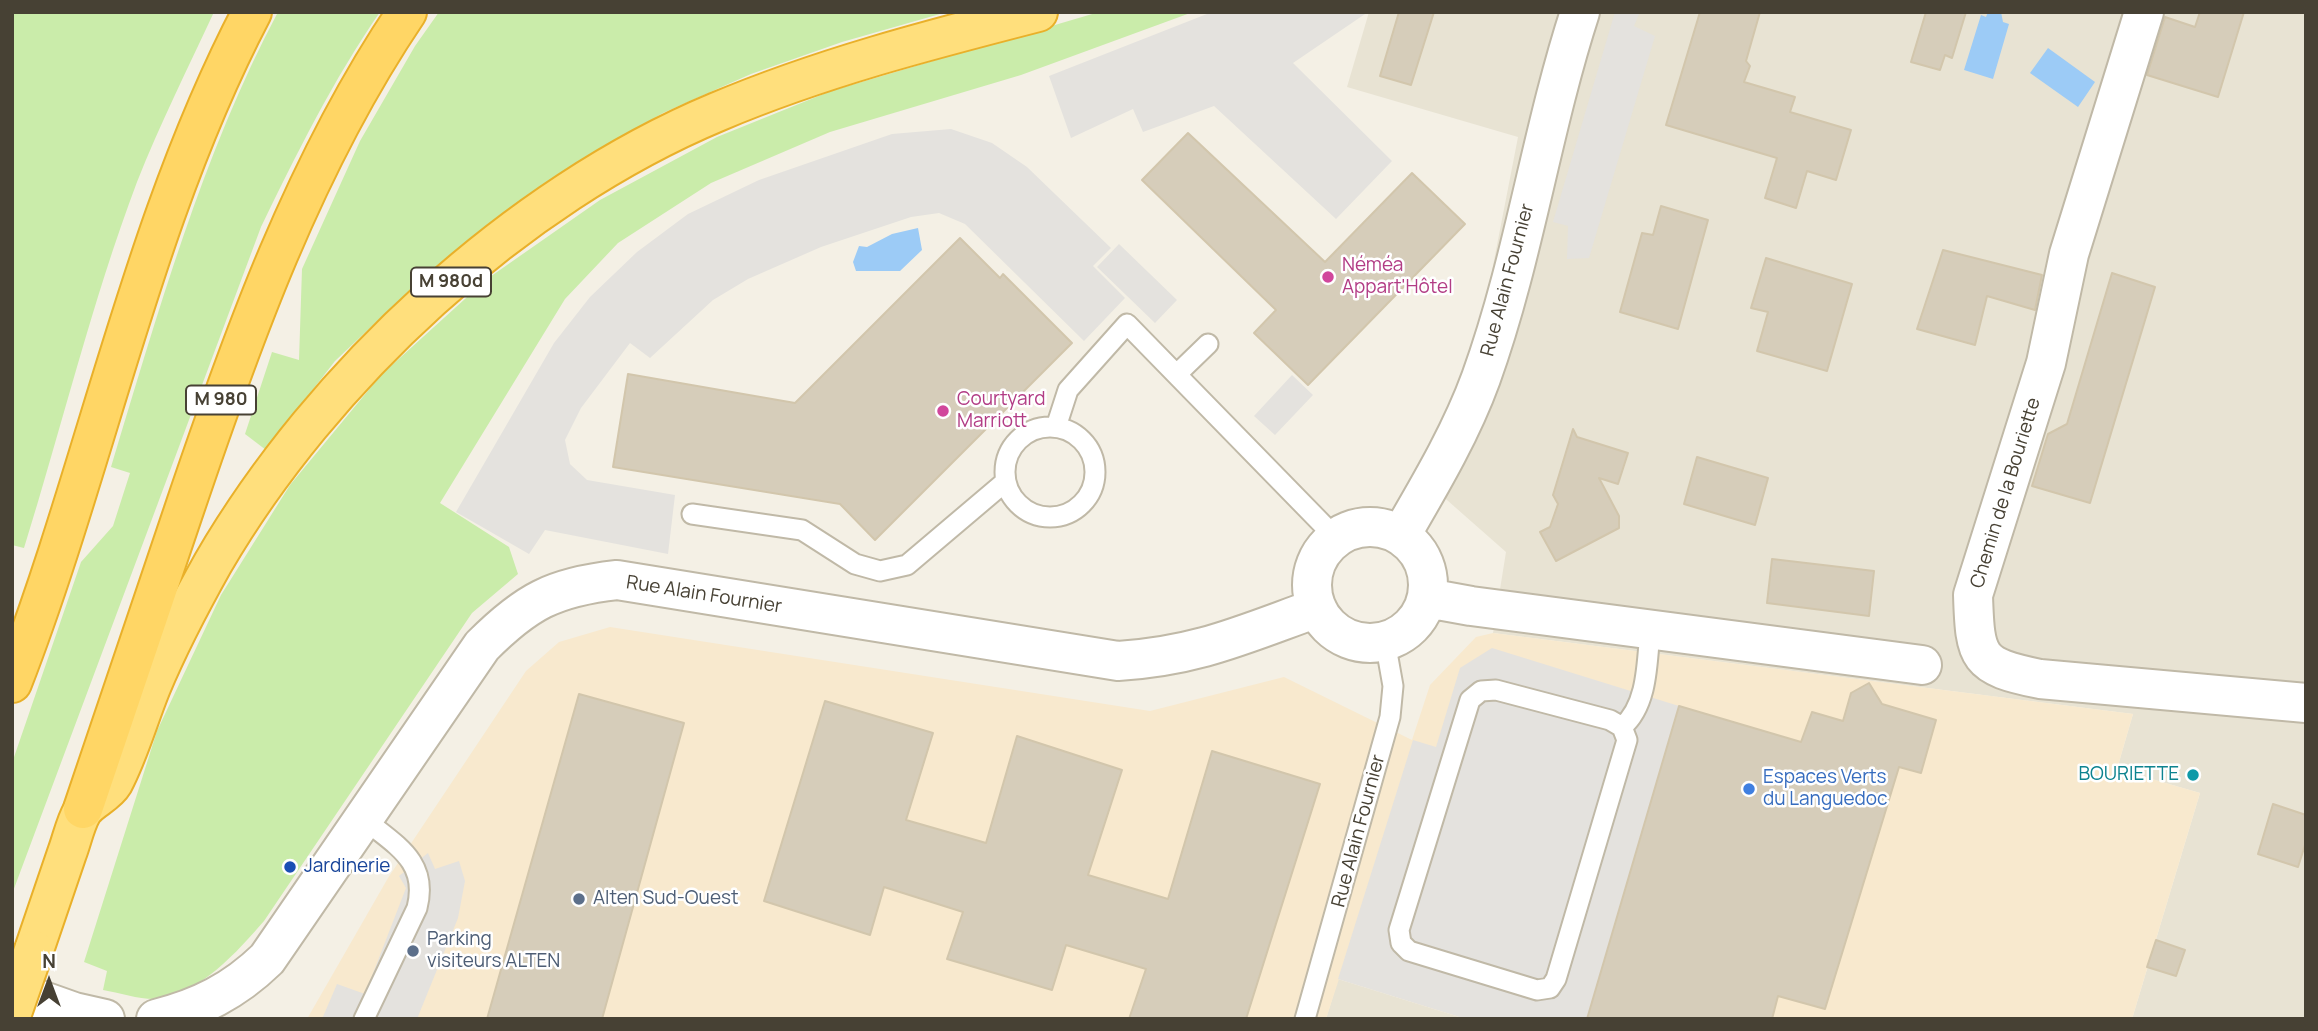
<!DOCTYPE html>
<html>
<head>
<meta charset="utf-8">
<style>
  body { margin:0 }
  #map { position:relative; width:2318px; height:1031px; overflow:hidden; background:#f4f0e5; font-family:Manrope,sans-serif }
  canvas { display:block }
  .frame { position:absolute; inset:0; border:14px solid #474134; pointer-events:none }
  .north { position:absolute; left:14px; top:947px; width:70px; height:70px; -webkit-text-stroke:5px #fff; paint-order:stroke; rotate:0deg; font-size:19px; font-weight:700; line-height:28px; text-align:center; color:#474134 }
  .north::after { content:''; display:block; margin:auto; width:24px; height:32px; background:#474134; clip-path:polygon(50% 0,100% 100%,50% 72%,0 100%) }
</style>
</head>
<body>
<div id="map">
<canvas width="2318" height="1031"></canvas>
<div class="frame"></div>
<div class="north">N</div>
</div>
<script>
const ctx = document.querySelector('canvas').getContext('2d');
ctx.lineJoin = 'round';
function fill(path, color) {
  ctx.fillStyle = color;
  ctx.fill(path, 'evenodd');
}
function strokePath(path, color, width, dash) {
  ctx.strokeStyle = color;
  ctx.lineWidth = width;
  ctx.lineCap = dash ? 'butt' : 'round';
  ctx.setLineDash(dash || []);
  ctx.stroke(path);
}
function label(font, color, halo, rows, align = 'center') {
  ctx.font = font + ' Manrope,sans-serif';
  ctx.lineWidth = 5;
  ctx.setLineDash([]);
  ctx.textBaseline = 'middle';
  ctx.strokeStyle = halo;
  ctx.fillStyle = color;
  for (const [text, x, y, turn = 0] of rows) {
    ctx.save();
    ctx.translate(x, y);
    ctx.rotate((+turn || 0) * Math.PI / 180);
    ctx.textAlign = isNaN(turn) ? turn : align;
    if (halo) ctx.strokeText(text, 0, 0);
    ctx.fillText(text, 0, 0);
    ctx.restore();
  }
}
fill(new Path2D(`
  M1369,12h937v1007h-174l68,-226 -83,-24 16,-55 -640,-81 13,-81 -92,-81 34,-56 19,-44 17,-59 34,-175 -171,-50z
  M1338,979l128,40h-140z`), '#e8e3d3');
fill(new Path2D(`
  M610,627l540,84 134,-34 128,63 18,-55 46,-48 17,-4 640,81 -16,55 83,24 -68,226h-666l-127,-40 -13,40h-1019l81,-141 138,-207 33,-29z`), '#f8e9ce');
fill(new Path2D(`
  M12,12h202c-26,56 -54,112 -77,170 -45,119 -75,244 -113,366l-12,-3z
  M278,12h102c-47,68 -83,141 -119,215l-249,667v-131l69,-201 32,-36 17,-53 -19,-6c47,-154 91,-312 167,-455z
  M439,12h508l-105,30 -91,32 -88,39 -89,51 -148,111 -91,86 -69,89 -21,-16 27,-82 27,8 3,-91 58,-128 55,-95z
  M1099,12h94l-172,63 -191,57 -119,51 -93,60 -53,56 -125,204 69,44 9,27 -46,39 -208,308c-25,29 -65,74 -107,78 -16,1 -37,-6 -54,-9l4,-19 -23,-9 73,-231 64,-136 69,-110 91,-110 106,-96 113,-79 117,-63 114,-46z`), '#caecaa');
fill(new Path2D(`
  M1212,12h156l-75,51 99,98 -56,58 -122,-113 -71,26 -10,-23 -62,29 -22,-62z
  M1615,12h25l-6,14 21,10 -66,222 -22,1 1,-33 -15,-4z
  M951,129l41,14 35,24 84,81 -18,18 32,32 -41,43 -119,-117 -26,-11 -28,4 -90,30 -73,32 -35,21 -63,58 -20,-15 -49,65 -16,32 5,24 17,16 88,15 -7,59 -123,-24 -16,24 -73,-42 98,-169 36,-46 47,-45 51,-38 71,-34 133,-46z
  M1119,244l58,56 -22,23 -58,-56z
  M1292,375l21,20 -38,40 -21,-19z
  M1492,648l187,58 -92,313h-121l-128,-40 75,-239 23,7 24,-79z
  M428,853l7,16 24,-8 6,20 -7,37 -41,101h-95l15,-35 28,10 41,-106 -7,-12z`), '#e4e2de');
fill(new Path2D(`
  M1988,12h13l2,10 6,2 -16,55 -29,-9 17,-55 5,2z
  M2048,48l47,34 -17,25 -48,-34z
  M918,228l4,22 -22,21h-44l-3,-9 6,-16 8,1 25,-13z`), '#9ccbf6');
const building = new Path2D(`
  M1399,12h35l-23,73 -31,-9z
  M1700,12h60l-14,49 4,5 -6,16 51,15 -5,15 61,18 -15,50 -29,-9 -11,37 -31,-10 12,-40 -111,-33z
  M1926,12h40l-14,46 -7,-3 -5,15 -29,-8z
  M2200,12h44l-26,85 -71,-22 18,-58 30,10z
  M1188,133l137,129 87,-89 53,51 -157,161 -54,-52 22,-23 -134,-130z
  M1661,206l47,14 -30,109 -58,-17 22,-79 11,2z
  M960,238l40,40 3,-4 69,69 -197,197 -35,-36 -227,-37 15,-93 167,29z
  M1943,250l99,25 -7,35 -48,-14 -12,49 -58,-16z
  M1766,258l86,26 -25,87 -70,-20 11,-39 -17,-4z
  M2112,273l43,14 -65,216 -58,-17 16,-52 19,-10z
  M1573,429l4,8 51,16 -10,31 -19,-6 20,38v12l-63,33 -16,-29 10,-5 8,-23 -5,-9z
  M1697,457l71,21 -13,47 -71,-21z
  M1772,559l102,12 -5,45 -102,-13z
  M1869,683l13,21 54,16 -15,53 -22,-6 -74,242 -47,-13 -6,23h-185l92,-313 122,36 11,-30 31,9 8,-28z
  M579,694l105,29 -82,296h-115z
  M825,701l108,32 -27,87 80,23 31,-107 105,34 -34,105 80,24 44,-148 108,33 -74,235h-117l17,-50 -80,-24 -14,45 -105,-31 16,-47 -79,-25 -14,48 -106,-34z
  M2273,804l33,11v27l-8,25 -40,-13z
  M2156,940l29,10 -9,26 -29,-9z`);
fill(building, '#d6cdba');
strokePath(building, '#d2c6ac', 2);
const service = new Path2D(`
  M1177,374l31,-30
  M1005 472a45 45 0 1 1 90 0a45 45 0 1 1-90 0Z
  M1056,427l12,-37 59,-66 209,214
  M692,514l110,16 53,34 25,7 27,-6 98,-83
  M1496,690l114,30 12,7 5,13 -71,239 -6,9 -13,2 -128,-39 -8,-8 -2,-13 71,-230 11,-9z
  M1622,727c26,-22 25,-65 28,-97
  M364,819c31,26 65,42 53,89l-53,111
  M1305,1019l85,-302 3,-31 -8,-45`);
const minor = new Path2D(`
  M2144,12l-75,242 -23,109 -73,232c2,64 4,71 67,84l266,24
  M1312 585a58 58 0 1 1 116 0a58 58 0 1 1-116 0Z
  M1401,535c29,-50 60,-102 80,-157 43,-119 60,-246 99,-366
  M1427,598l44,8 451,59
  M12,990l62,22 31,7
  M156,1019c44,-11 78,-28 111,-60l215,-313c44,-44 71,-59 135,-66l501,81c80,-5 126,-27 199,-53`);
const trunk = new Path2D(`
  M34,950c11,-32 22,-64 33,-97 5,-13 8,-29 15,-41 7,-12 24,-17 31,-29 16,-30 25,-64 38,-96 18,-43 39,-83 62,-124 109,-187 303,-367 504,-451 104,-44 212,-72 321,-100`);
const motorway = new Path2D(`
  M12,683c86,-222 129,-459 240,-671
  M83,809c33,-98 66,-197 100,-296 58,-172 121,-349 224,-501`);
strokePath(service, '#c0b9a7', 23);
strokePath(minor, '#c0b9a7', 42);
strokePath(trunk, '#e9b02a', 42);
strokePath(motorway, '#e9b02a', 42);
strokePath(service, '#fff', 19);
strokePath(minor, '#fff', 38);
strokePath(trunk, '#ffdf7c', 38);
strokePath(motorway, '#ffd665', 38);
const trunkBridge = new Path2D(`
  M12,1013l22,-63`);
strokePath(trunkBridge, '#e9b02a', 42, []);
strokePath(trunkBridge, '#ffdf7c', 38);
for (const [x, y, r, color] of [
  [1328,277,7,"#d1479c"],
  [943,411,7,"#d1479c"],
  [2193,775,7,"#0f9aa8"],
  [1749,789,7,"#3f7fe0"],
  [290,867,7,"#1a4fb4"],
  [579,899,7,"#5c6f8a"],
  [413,951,7,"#5c6f8a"]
]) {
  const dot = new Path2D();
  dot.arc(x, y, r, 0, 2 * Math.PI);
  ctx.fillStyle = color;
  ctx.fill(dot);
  strokePath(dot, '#fff', 2.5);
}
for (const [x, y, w] of [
  [451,282,80],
  [221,400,70]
]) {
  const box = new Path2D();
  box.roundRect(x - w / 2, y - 14.5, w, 29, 5);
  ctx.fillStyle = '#fff';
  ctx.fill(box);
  strokePath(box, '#474134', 2);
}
label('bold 18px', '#474134', null, [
  ["M 980d",451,282],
  ["M 980",221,400]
]);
label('19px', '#b23c85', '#fff', [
  ["Néméa",1342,266],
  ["Appart'Hôtel",1342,288],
  ["Courtyard",957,400],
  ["Marriott",957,422]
], 'left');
label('19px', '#474134', '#fff', [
  ["Rue Alain Fournier",1508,280,-75],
  ["Chemin de la Bouriette",2006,493,-73],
  ["Rue Alain Fournier",704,595,9],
  ["Rue Alain Fournier",1359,831,-75]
]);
label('19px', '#0d838f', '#fff', [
  ["BOURIETTE",2179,775]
], 'right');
label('19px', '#366cbe', '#fff', [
  ["Espaces Verts",1763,778],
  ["du Languedoc",1763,800]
], 'left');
label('19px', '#164399', '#fff', [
  ["Jardinerie",304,867]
], 'left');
label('19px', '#4e5e75', '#fff', [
  ["Alten Sud-Ouest",593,899],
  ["Parking",427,940],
  ["visiteurs ALTEN",427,962]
], 'left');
</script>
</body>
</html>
